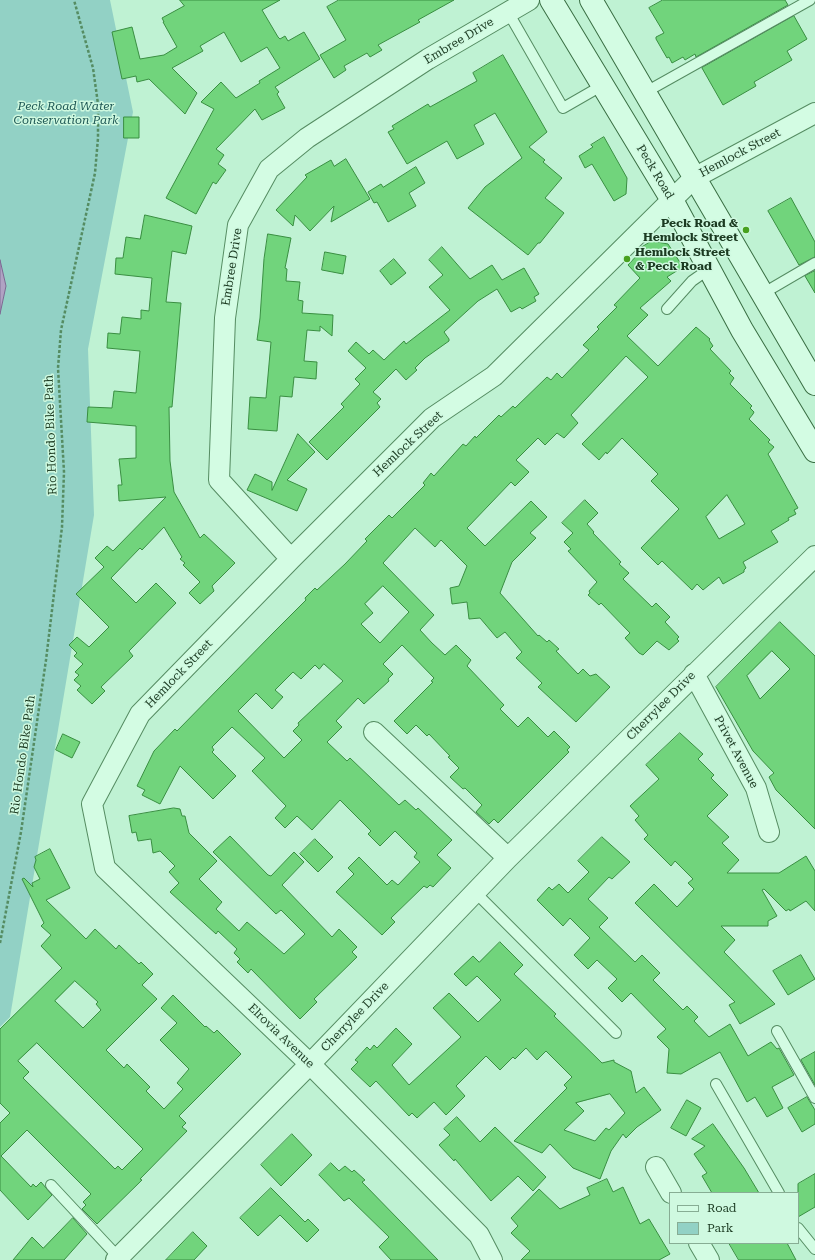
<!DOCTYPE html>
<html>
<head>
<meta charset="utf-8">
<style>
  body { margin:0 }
  #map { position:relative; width:815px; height:1260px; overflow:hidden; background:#bff2d3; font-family:"Roboto Serif",serif }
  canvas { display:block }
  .legend { position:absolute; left:669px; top:1192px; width:130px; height:52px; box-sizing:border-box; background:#cff9e0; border:1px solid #87ad94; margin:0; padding:5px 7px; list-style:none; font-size:12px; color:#1b3a21 }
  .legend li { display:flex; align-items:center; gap:8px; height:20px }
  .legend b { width:20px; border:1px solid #87ad94 }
</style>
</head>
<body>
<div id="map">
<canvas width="815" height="1260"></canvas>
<ul class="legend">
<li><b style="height:5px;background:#d3fce3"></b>Road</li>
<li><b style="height:11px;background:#92d1c5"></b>Park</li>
</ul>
</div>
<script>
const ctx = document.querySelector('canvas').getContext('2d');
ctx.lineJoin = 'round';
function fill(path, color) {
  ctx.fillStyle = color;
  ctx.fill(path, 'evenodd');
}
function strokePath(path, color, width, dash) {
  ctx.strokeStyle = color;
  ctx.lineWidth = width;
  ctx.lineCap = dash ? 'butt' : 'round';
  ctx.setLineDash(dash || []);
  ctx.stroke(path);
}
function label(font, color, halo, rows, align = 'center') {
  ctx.font = font + ' "Roboto Serif",serif';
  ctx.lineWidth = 3;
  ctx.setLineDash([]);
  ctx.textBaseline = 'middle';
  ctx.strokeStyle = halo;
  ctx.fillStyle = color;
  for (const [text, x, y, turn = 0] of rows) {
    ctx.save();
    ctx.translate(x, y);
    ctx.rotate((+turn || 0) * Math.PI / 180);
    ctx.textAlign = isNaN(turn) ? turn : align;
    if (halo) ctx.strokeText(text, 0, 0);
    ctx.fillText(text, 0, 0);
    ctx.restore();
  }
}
fill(new Path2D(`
  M0,0h110l23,112 -45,237 6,166 -84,502 -10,10v-713l6,-28 -6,-26z`), '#92d1c5');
const water = new Path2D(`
  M0,260l6,26 -6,28z`);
fill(water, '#b0a2c3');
strokePath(water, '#7b6892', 1);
const building = new Path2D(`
  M180,0h100l-18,10 16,27 2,2 5,-3 3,5 16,-9 16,27 -45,28 4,5 -2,2 8,14 -23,12 -7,-11 -39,40 8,6 -6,9 8,6 -10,14 -3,-2 -17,32 -30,-16 48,-89 -13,-7 20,-20 15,16 24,-15 -1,-2 21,-13 -13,-21 -26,15 -17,-30 -24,14 3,5 -31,17 25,25 -12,21 -36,-35 -12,3 -1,-6 -14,3 -10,-47 20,-5 8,32 24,-4 13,-8 -14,-25h1l-2,-4 22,-12z
  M339,0h115l-36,20 2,2 -42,23 4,5 -12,7 -3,-4 -23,13 2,4 -12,8 -14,-23 26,-15 -19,-33z
  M663,0h122l3,5 -92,52 -1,-3 -10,6 -2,-3 -11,6 -3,-6 -2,1 -11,-19v-2l8,-4 -15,-25z
  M794,16l13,23 -20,12 5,9 -38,22 2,4 -33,19 -21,-37z
  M503,55l44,77 -18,15 16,13 -2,2 19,16 -17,20 19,15 -24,30h-2l-10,12 -60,-47 17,-21 37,-29 -27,-45 -21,12 10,19 -27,15 -10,-18 -40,23 -19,-32 6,-3 -2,-3 36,-22 2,3 47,-26 -4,-8z
  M124,117h15v21h-15z
  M604,137l23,41 -1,16 -12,7 -22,-37 -7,4 -6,-12 14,-9 -2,-2z
  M346,159l24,40 -39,23 3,-16 -24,25 -15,-16 -2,11 -17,-16 31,-33 -2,-2 26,-15 3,6z
  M416,167l9,16 -16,10 7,13 -28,16 -11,-20 -3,1 -6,-11 13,-8 2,3z
  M791,198l24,44v15l-16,8 -31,-54z
  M145,215l47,11 -6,28 -14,-3 -6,51 15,1 -9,104h-3l1,54 4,31 26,46 4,-4 31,29 -23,23 2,5 -14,13 -11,-11 11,-11 -17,-17 2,-2 -5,-4 2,-2 -18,-30 -22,23 -2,-2 -29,30 25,25 20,-20 20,20 -47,48 4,5 -32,31 4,4 -13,13 -15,-14 4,-4 -7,-6 5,-5 -4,-3 8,-8 -9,-8 3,-3 -8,-8 8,-8 12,10 20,-20 -33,-33 28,-27 -9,-9 12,-12 6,5 53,-54 -47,4 -1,-16h4l-3,-26 17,-1v-32l-49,-4 1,-15 24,1 2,-17 22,2 4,-42 -33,-3 1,-15 12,1 2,-17 19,2v-9l8,1 3,-33 -37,-4 1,-16h7l3,-21 14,2z
  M268,234l23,4 -6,30 2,1 -1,12 14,1 -2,18 5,1 -1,12 31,2 -1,21 -12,-10v5l-13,-1 -3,31 13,1 -1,17 -22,-2 -2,20 -12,-1 -3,35 -29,-2 2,-32 16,1 5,-56 -14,-2 3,-22 4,-59z
  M652,241l16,3 15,23 -16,10 4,4 -31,27 8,7 -21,21 31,30 38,-39 14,12 -1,1 4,6 -3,3 21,22 -2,2 5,5 -4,6 22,22 -2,2 4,4 -1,2 -4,5 21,21 -2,2 6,5 -6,7 30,54 -4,2 2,4 -8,4 1,2 -18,11 7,11 -35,20 3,6 -2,2v2l-21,12 -4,-7 -16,13 -6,-6 -5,6 -30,-29 -4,4 -17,-17 38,-39 -28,-28 7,-7 -36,-36 -15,16 -1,-2 -7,8 -17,-16 66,-67 -22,-21 -55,59 7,8 -14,15 -7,-5 -12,12 -7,-7 -22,22 13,12 -14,14 -4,-4 -44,46 18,18 46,-45 16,16 -17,16 6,5 -24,24 -12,31 38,43 1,-1 8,7 2,-2 10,9 -3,2 22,23 5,-5 7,7 6,-2 14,13 -34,35 -38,-35 4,-4 -26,-25 6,-6 -17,-20 -8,6 -17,-20 -11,1 -2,-17 -15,2 -2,-16 9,-2 8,-20 -26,-26 -6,7 -20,-19 -32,35 51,52 -14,15 12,13 13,12 11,-10 15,15 -4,6 37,39 -4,4 18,18 10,-10 20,20 6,-6 16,16 -3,3 2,2 -71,71 -4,-4 -5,5 -13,-12 6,-7 -17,-17 -2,1 -13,-12 9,-9 -11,-11 2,-1 -21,-22 -2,2 -11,-11 -9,9 -13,-13 39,-39 -2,-1 3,-3 -32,-33 -19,19 10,10 -5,5 1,2 -25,23 -6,-6 -22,23 6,6 -15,15 20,19 3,-3 49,47 6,-5 11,10 2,-2 34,32 -15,15 14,13 -18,19 -3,-2 -3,3 -3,-2 -33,32 4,4 -13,13 -46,-43 18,-18 -6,-6 11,-11 28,28 5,-5 6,5 22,-23 -6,-5 3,-4 -22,-22 -15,15 -12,-12 3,-3 -31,-31 -28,30 -15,-14 -12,12 -10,-10 11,-12 -34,-35 13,-13 -33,-31 -20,20 2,3 -2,2 24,24 -23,23 -33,-33 -20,38 -18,-9 3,-5 -8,-4 17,-35 21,-22 2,2 97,-99 32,-32 -1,-2 10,-10 2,2 28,-26 22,-23 -2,-2 24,-24 3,3 33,-33 -2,-2 8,-10 3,3 29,-32 3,2 9,-10 1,2 23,-23 2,2 12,-11 2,2 32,-31 4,3 6,-7 5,5 27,-28 -6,-5 16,-16 -2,-2 20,-20 -3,-2 26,-27 -12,-13 13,-14 -2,-2zM727,495l18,29 -26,15 -13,-22zM383,586l26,26 -29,31 -19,-19 12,-11 -8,-9zM324,664l19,17 -45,42 1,2 -6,6 9,9 -18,18 -46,-47 18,-18 16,16 11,-12 -8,-7 18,-18 8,7 14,-14 4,4z
  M442,247l28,32 22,-14 10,15 22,-12 15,26 -5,3 2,4 -14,8 -2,-2 -9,5 -14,-23 -19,12 -34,31 5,7v2l-24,17 -10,10 2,2 -11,10 -10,-11 -23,23 8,7 -4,4 3,4 -53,53 -18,-18 35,-35 -3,-3 19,-20 -5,-5 11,-11 -18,-17 8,-9 13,12 4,-4 11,10 20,-19 2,3 44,-34 -21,-23 14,-12 -14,-15z
  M325,252l21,4 -3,18 -21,-4z
  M394,259l12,14 -15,12 -11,-14z
  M815,271v22l-10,-17z
  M298,434l17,18 -28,28 20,9 -10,22 -50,-21 8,-16 17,8v8z
  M585,500l13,13 -11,11 7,8 -1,1 28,29 -2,2 10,9 -6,6 29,28 4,-4 14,14 -5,5 14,15 -2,2 2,2 -10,9 -12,-9 -14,14 -4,-2 -14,-15 5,-5 -29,-30 -2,2 -11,-10 2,-2 -1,-2 8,-9 -29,-31 3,-2 -7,-7 9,-9 -11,-10z
  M780,622l35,34v173l-39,-39 -7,-13 5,-4 -21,-22 -37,-64zM772,651l18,18 -30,30 -13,-23z
  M680,733l23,21 -5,5 16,16 -3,3 17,17 -21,21 22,21 -7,6 17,17 -12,13h52l27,-17 9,15v40l-9,-10 -16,10 -1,-2 -3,2 -22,-22 -2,1 15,26 -9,5v5h-47l14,14 -11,12 51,52 -35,20 -11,-19 6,-3 -100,-99 19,-19 23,23 17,-18 -6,-6 5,-4 -18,-18 -4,5 -27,-27 4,-4 -13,-15 4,-4 -9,-10 29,-27 -13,-14z
  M63,734l17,8 -8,16 -16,-8z
  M174,808l6,1 2,7h3l4,17 28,28 -18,18 23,23 -6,7 23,22 8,-9 37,32 21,-20 -24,-24 -5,4 -63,-62 17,-16 38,39 3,1 23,-24 10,10 -22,23 50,52 7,-8 18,18 -5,5 5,5 -43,42 3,3 -17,17 -49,-50 -3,4 -11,-11 3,-3 -6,-6 3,-4 -19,-18 -2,3 -46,-42 9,-9 -10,-11 6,-6 -15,-15 -7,2 -2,-14 -13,2 -2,-9 -4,1 -3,-17z
  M602,837l28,25 -18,17 -3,-2 -21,22 20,19 -9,9 36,35 7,-7 18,18 -7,7 30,30 4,-4 11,11 -4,4 15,16 21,-13 18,32 23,-14 6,7 2,-1 15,27 -22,12 11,21 -16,9 -12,-20 -8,5 -27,-50 -39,22 -14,-1 2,-24 -12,-12 9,-8 -35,-36 -9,9 -14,-14 9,-9 -20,-19 -9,9 -14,-14 16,-17 -20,-20 -7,8 -26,-26 12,-13 3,3 7,-6 9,9 21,-21 -11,-11z
  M315,839l18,18 -15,15 -18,-18z
  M50,849l20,39 -24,12 40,39 9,-10 21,20 3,-4 20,19 2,-2 12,12 -11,11 15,14 -51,51 18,18 3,-4 23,23 -4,4 18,18 19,-20 -6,-6 12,-14 -29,-29 17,-17 -16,-15 12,-13 32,32 1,-1 8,7 3,-3 24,24 -62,62 7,7 -4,4 5,4 -47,48 2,1 -45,44 -15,-15 4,-4 -3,-3 8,-8 -64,-64 -26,26 30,31 2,-3 3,3 5,-5 11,13 -24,25 -28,-30v-67l10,-10 -10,-10v-74l62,-61 -21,-22 10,-11 -10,-9 3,-3 -22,-44 2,-1 9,9 -1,-4 8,-4 -6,-12 2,-7 -1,-3zM75,981l23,21 -2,2 5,6 -18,18 -28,-27zM37,1043l106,106 -21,21 -4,-4 -3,3 -92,-91 6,-6 -11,-11z
  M500,942l23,23 -9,9 42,40 -2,2 48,47 12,-3v2l17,9 5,22 8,-6 17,23 -24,17 -11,11 -3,-4 -12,17 -11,28 -27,-11 -23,-24 -8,9 -28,-12 53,-53 -3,-3 8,-8 -26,-26 -9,9 -11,-12 -11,11 -2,-2 -13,13 -14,-14 -30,30 9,10 -19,19 -12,-13 -17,16 -5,-5 -3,3 -33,-35 -6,6 -19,-18 7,-7 -3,-2 12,-13 3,3 4,-5 3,3 19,-20 16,16 -20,21 17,20 52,-48 -28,-29 16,-15 29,29 23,-22 -24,-24 -11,10 -12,-12 19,-18 6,6zM610,1094l15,19 -16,17 -3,-2 -11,13 -31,-11 20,-19 -8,-8z
  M801,955l14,24 -27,16 -15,-24z
  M815,1052v33l-14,-25z
  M807,1097l8,13v14l-13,8 -14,-24z
  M687,1100l14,8 -15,28 -15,-8z
  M457,1117l23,25 15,-15 51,50 -13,14 -15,-15 -27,25 -36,-42 -1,2 -15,-16 11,-10 -6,-6z
  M713,1124l31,44 15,25h-47l-10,-17 5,-3 -13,-19 11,-8 -13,-7z
  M292,1134l20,21 -31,31 -20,-21z
  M331,1163l8,8 6,-5 7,6 2,-2 11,10 -3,2 76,78h-47l-12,-13 10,-10 -40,-39 -5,3 -25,-26z
  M815,1174v33l-17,10v-33z
  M607,1179l6,13 10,-5 17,37 9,-5 21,35 -11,6h-138l9,-9 -19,-18 7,-7 -7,-8 28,-29 21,20 30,-14 -3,-7z
  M271,1188l34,34 3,-3 11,11 -12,12 -27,-27 -22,21 -18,-18z
  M73,1218l14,16 -23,26h-51l19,-23 11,11z
  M193,1232l14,14 -13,14h-28z
  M729,1243h58l9,17h-57z`);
fill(building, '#71d47c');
strokePath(building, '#398e41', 1);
const service = new Path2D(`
  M508,12l55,96 40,-23
  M644,93l166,-93
  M762,294l53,-31
  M667,309l25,-28 17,-12
  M475,892l141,141
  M777,1031l38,67
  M716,1084l63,109
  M51,1185l68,73
  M798,1228l17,21`);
const minor = new Path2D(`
  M291,559l-72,-79 6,-162 13,-93 31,-56 38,-31 121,-79 101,-59
  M694,674l62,114 13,44
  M374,732l134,126
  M656,1167l15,26
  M699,1243l10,17
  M116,1260l194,-196 198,-206 307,-302
  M492,1260l-13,-25 -169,-171 -205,-196 -13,-64 48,-90 151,-155 141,-141 62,-42 200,-198 121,-65`);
const secondary = new Path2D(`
  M551,0l121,200 70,130 73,121
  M591,0l224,384`);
strokePath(service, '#558c62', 12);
strokePath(minor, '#558c62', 22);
strokePath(secondary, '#396e43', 24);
strokePath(new Path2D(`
  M0,943l21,-111 25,-172 16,-133 2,-55 -6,-104 3,-38 34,-157 3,-35v-34l-5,-36 -19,-68`), '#558c62', 2.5, [3, 2]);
strokePath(service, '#d3fce3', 10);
strokePath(minor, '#d3fce3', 20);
strokePath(secondary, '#d3fce3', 22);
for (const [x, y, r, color] of [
  [746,230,4,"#48a11f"],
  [627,259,4,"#48a11f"]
]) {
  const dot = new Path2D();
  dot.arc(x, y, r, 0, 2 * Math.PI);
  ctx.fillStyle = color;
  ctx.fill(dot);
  strokePath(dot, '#cff9e0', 1.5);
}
label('12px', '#1b3a21', '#cff9e0', [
  ["Embree Drive",459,41,-31],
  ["Hemlock Street",740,153,-28],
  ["Peck Road",655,172,59],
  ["Embree Drive",232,267,-81],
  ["Rio Hondo Bike Path",51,435,-92],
  ["Hemlock Street",408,444,-43],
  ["Hemlock Street",179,674,-46],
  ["Cherrylee Drive",661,706,-45],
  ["Privet Avenue",736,752,62],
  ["Rio Hondo Bike Path",23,755,-82],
  ["Cherrylee Drive",355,1017,-46],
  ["Elrovia Avenue",281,1036,44]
]);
label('italic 12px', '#205956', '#cff9e0', [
  ["Peck Road Water",66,106],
  ["Conservation Park",66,120]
]);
label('bold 12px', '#1b3a21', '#cff9e0', [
  ["Peck Road &",738,223],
  ["Hemlock Street",738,237],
  ["Hemlock Street",635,252,"left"],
  ["& Peck Road",635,266,"left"]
], 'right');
</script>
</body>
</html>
